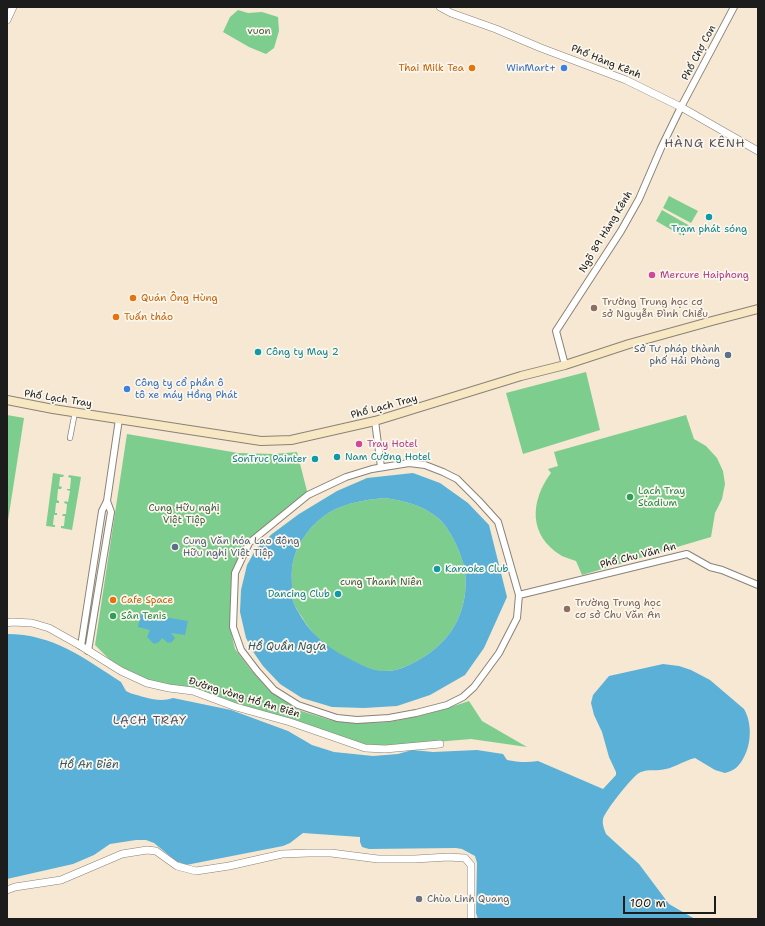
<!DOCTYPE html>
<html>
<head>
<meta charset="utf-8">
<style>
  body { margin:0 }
  #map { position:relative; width:765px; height:926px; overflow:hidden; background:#f6e8d2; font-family:"Shantell Sans",sans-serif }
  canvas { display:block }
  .frame { position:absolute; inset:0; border:8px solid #1c1c1c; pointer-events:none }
  .scale { position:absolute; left:623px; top:896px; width:93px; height:18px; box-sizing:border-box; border:2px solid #1c1c1c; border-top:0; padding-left:5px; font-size:12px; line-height:14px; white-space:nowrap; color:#1c1c1c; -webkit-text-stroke:3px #fbf7ec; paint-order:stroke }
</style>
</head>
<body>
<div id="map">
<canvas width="765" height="926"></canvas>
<div class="frame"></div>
<div class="scale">100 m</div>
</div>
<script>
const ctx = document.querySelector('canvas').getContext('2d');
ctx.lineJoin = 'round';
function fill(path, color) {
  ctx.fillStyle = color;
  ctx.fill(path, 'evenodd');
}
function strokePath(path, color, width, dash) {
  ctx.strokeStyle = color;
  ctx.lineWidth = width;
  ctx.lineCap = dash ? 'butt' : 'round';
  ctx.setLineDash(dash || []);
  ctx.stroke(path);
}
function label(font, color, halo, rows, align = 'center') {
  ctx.font = font + ' "Shantell Sans",sans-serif';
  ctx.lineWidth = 3.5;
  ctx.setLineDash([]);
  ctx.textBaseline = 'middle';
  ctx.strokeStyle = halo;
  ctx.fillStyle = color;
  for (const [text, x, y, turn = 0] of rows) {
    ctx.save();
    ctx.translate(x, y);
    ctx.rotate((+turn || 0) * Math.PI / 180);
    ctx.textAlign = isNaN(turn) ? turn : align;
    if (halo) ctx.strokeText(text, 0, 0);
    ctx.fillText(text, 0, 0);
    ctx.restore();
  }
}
fill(new Path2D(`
  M238,10l10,3 14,-1 16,5 1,14 -5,17 -8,6 -17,-7 -26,-15 7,-15z
  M669,196l29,15 -7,12 -28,-15z
  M662,210l28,16 -6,11 -28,-16z
  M586,372l14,58 -77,24 -17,-61z
  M7,415l17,3 -17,109z
  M686,415l8,24 12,7 11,12 6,13 2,13 -3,15 -7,14 -4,24 -129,38 -6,-14c-5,-2 -10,-3 -14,-5 -34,-20 -32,-55 -11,-83l-3,-4 10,-3 -4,-14z
  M127,434l111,19 36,1 23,-2 11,43 -60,44 -14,34 -4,54 5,22 16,21 17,19 30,21 32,10 27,3 32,-1 26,-5 30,-8 24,-8 13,20 45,26 -56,-8 -106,9 -75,-28 -97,-30 -23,-3 -36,-11 -18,-10 -21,-21z
  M53,473l11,2 -1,2h-3l-1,9 3,1 -1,2h-3l-1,11 2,1v2h-3l-1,10h2v2h-3l-1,10h2v2l-9,-1z
  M69,475l12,2 -9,53 -11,-2v-2h3l1,-10h-3l1,-2h3l1,-10 -3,-1 1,-2 3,1 2,-11 -3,-1v-1h3l1,-11 -3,-1z
  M385,498c20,3 37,7 53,20 8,6 17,23 21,33 2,6 5,13 6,20 4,37 -11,68 -43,87 -12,7 -25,14 -40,13 -11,-1 -21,-6 -31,-11 -19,-8 -39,-24 -49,-43 -4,-5 -8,-12 -10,-19 0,-3 0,-8 0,-12 0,-7 -1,-17 1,-24 5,-23 24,-45 45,-54 13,-6 33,-9 47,-10z`), '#7dcd8e');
fill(new Path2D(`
  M413,473l27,10 28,20 21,22 18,72 -23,51 -19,27 -35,20 -33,11 -33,2 -32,-1 -30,-9 -22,-14 -17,-18 -9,-13 -8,-15 -6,-26 1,-22 6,-25 9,-16 16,-15 27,-20 38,-23 30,-13zM385,498c20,3 37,7 53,20 8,6 17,23 21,33 2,6 5,13 6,20 4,37 -11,68 -43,87 -12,7 -25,14 -39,13 -11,-1 -20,-5 -29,-10 -20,-9 -41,-24 -52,-43 -4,-6 -8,-13 -10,-20 0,-3 0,-8 0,-12 0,-7 -1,-16 1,-24 5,-23 24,-45 45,-54 14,-6 32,-9 47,-10z
  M141,613l47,8 -3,14 -14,-2 4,5 -3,4 -4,1 -6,-5 -3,4 -5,2 -7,-7 3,-7 -12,-3z
  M7,634c46,0 77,24 114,48l5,9 4,2c14,4 29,10 43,5l58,12 57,21 24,14 22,7 39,4 25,-2 14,-4 21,2 44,-2 26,4 4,6c10,2 20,3 31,1l65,28 13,-14v-3l-7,-15 -7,-25 -8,-17 -3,-12 2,-8 16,-19 54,-12 16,2 12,4 19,10 34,29c10,17 7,45 -8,59 -3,2 -7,4 -11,5l-10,-3 -20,-12c-12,3 -22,11 -35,12 -8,1 -13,-1 -21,3 -7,4 -34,38 -36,46 -1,5 1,10 3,15l33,30 30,40 26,15h-217l-2,-6 1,-50 -2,-7 -13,-7 -6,-1 -87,1 -7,-2 -2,-5v-5l-57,-4 -13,10 -7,3 -97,19 -10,-4 -22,-18 -8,-3h-10l-26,4 -16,11 -21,9 -66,15z`), '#5bb0d7');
const pedestrian = new Path2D(`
  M70,438l5,-26`);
const minor = new Path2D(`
  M565,365l-9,-34 65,-100 18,-32 22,-51 20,-41 53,-100
  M375,421l6,46
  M409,463l16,2 18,7 14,7 22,22 19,21 21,73 -2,23 -18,35 -25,34 -11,10 -16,8 -31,8 -27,5 -32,2 -20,-2 -39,-13 -24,-15 -17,-19 -16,-21 -8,-23 2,-54 14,-30 59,-48 38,-18 26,-8z
  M519,595l168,-41 23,13 12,3 36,15
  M81,646l21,-135 5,-10 12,-82
  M88,651l23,-139 -4,-11`);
const tertiary = new Path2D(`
  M440,7l11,6 45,16 45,19 85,32 55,27 77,44
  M7,20l6,-13
  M7,623l5,-1 20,1 17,5 32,18 40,25 26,12 22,5 24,3 43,16 54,15 75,26 20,1 55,-5
  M7,890l8,-3 46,-7 61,-26 25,-4 9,1 21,15 19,5 33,-5 53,-12 27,-1h22l47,6h37l33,-2 17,1 6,7v54`);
const secondary = new Path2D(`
  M7,400l46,9 208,32 30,-1 84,-19 146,-45 44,-11 64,-21 83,-23 46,-12`);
strokePath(pedestrian, '#898277', 6);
strokePath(minor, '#898277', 8);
strokePath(tertiary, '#898277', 8);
strokePath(secondary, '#898277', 10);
strokePath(pedestrian, '#fff', 4.5);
strokePath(minor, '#fff', 6);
strokePath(tertiary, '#fff', 7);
strokePath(secondary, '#f7e8c3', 8);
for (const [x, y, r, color] of [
  [472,68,4,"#e8710a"],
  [564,68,4,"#3f7fe0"],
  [709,217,4,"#0f9aa8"],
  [652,275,4,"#d1479c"],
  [133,298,4,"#e8710a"],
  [594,308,4,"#8d6e63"],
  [116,317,4,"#e8710a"],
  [258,352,4,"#0f9aa8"],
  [728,355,4,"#5c6f8a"],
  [127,389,4,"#3f7fe0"],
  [359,444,4,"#d1479c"],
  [337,457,4,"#0f9aa8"],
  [315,459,4,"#0f9aa8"],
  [630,497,4,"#2e9e5b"],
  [175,547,4,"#5c6f8a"],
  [437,569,4,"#0f9aa8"],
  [338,594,4,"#0f9aa8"],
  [113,600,4,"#e8710a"],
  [567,609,4,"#8d6e63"],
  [113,616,4,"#2e9e5b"],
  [419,899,4,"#6b7280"]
]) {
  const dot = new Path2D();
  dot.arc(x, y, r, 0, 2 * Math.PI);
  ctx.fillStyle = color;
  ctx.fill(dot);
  strokePath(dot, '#fbf7ec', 1.5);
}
label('10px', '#3e5a44', '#fbf7ec', [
  ["vuon",259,31],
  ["Cung Hữu nghị",184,508],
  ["Việt Tiệp",184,520],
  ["cung Thanh Niên",381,582]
]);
label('10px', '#1c1c1c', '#fbf7ec', [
  ["Phố Chợ Con",699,53,-62],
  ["Phố Hàng Kênh",606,62,22],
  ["Ngõ 89 Hàng Kênh",606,232,-59],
  ["Phố Lạch Tray",58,399,9],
  ["Phố Lạch Tray",384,407,-15],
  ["Phố Chu Văn An",638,556,-14],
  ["Đường vòng Hồ An Biên",244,698,17]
]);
label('10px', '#c56008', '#fbf7ec', [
  ["Thai Milk Tea",464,68,"right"],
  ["Quán Ông Hùng",141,298],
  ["Tuấn thảo",124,317],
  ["Cafe Space",121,600]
], 'left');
label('10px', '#366cbe', '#fbf7ec', [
  ["WinMart+",556,68],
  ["Công ty cổ phần ô",135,383,"left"],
  ["tô xe máy Hồng Phát",135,395,"left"]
], 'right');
label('10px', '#0d838f', '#fbf7ec', [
  ["Trạm phát sóng",709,229,"center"],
  ["Công ty May 2",266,352],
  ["Nam Cường Hotel",345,457],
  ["SonTruc Painter",307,459,"right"],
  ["Karaoke Club",445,569],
  ["Dancing Club",330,594,"right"]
], 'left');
label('10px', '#b23c85', '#fbf7ec', [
  ["Mercure Haiphong",660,275],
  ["Tray Hotel",367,444]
], 'left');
label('10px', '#785e54', '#fbf7ec', [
  ["Trường Trung học cơ",602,302],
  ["sở Nguyễn Đình Chiểu",602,314],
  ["Trường Trung học",575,603],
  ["cơ sở Chu Văn An",575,615]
], 'left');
label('10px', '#4e5e75', '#fbf7ec', [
  ["Sở Tư pháp thành",720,349],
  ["phố Hải Phòng",720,361],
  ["Cung Văn hóa Lao động",183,541,"left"],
  ["Hữu nghị Việt Tiệp",183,553,"left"]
], 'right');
label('10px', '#27864d', '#fbf7ec', [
  ["Lạch Tray",638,491],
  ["Stadium",638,503],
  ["Sân Tenis",121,616]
], 'left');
label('10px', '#5b616d', '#fbf7ec', [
  ["Chùa Linh Quang",427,899]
], 'left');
label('italic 11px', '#355767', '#fbf7ec', [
  ["Hồ Quần Ngựa",287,647],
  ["Hồ An Biên",89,765]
]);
ctx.letterSpacing = '1px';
label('12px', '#545162', '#fbf7ec', [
  ["HÀNG KÊNH",705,144],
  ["LẠCH TRAY",150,721]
]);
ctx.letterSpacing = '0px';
</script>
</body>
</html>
